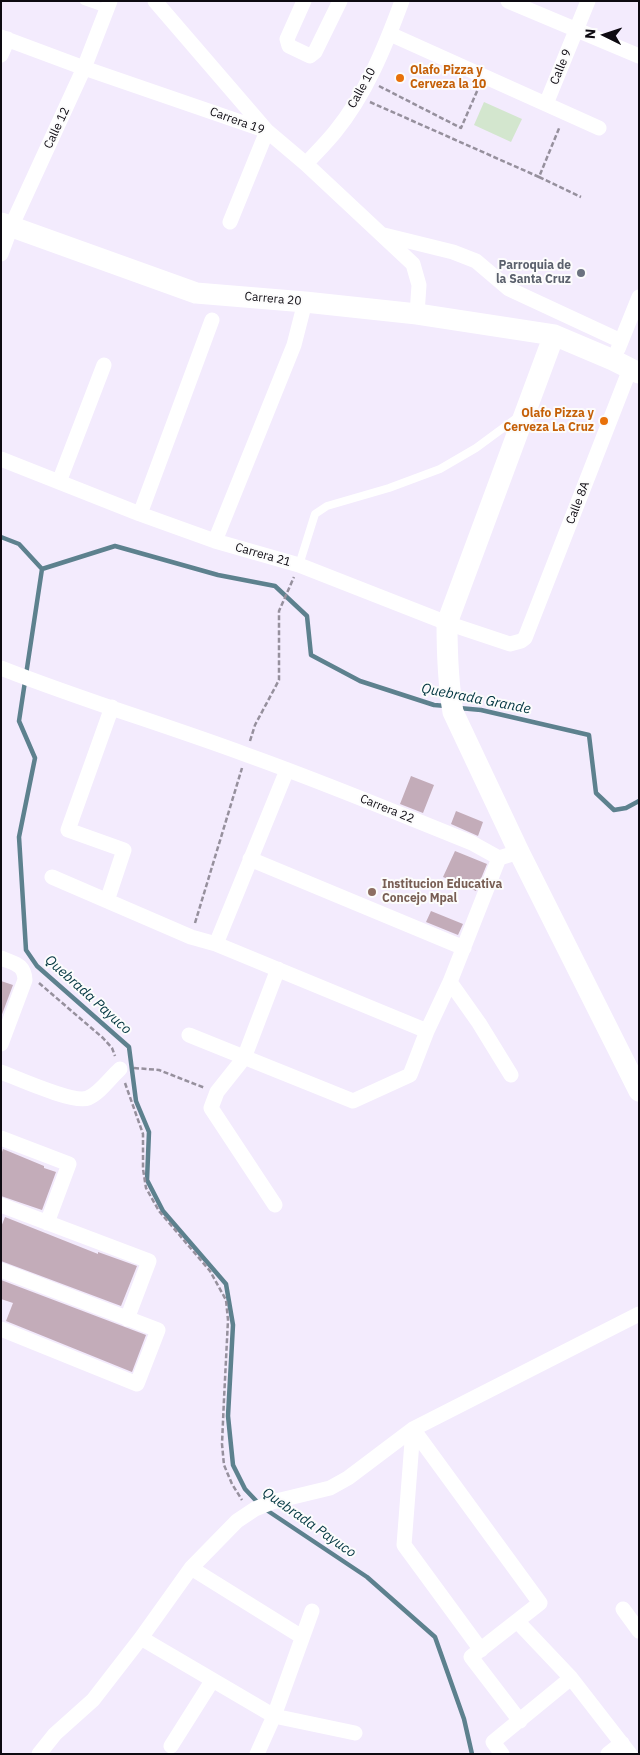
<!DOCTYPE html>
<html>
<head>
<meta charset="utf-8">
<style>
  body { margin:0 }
  #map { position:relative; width:640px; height:1755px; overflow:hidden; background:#f3ebfd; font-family:"IBM Plex Sans",sans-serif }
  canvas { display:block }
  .frame { position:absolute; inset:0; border:2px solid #0d0a11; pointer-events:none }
  .north { position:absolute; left:580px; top:10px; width:50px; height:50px; -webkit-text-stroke:4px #fcfcfc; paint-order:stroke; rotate:274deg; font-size:14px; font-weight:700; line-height:20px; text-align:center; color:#0d0a11 }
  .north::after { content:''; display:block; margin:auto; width:18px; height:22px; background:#0d0a11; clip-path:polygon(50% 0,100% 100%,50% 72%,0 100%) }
</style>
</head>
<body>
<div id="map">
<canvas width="640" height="1755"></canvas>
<div class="frame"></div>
<div class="north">N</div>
</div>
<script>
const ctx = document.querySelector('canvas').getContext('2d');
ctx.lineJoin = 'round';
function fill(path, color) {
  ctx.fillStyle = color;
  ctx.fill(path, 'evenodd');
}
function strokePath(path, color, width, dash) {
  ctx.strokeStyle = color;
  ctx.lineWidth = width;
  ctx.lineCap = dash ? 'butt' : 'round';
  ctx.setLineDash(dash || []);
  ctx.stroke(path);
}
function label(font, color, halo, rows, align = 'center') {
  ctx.font = font + ' "IBM Plex Sans",sans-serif';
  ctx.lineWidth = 4;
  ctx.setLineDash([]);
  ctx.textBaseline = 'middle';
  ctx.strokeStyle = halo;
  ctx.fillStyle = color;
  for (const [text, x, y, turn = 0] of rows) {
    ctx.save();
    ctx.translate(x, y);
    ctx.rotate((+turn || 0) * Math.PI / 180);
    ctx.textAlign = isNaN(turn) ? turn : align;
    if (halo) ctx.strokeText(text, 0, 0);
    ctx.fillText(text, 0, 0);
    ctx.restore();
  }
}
fill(new Path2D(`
  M484,102l38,17 -11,23 -37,-17z`), '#d3e6ce');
strokePath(new Path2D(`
  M1,537l18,7 23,25
  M42,569l-23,152 16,37 -16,79 7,113 11,16 92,81 7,54 13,31 -2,48 16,31 63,73 7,41 -5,91 5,49 12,24 17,18 105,70 68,60 29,82 8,35
  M42,569l73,-23 103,29 57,11 32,30 4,39 49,26 74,24 12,1
  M459,708l22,2 108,25 7,58 18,17 12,-2 13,-7`), '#5d818e', 4.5);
fill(new Path2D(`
  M411,776l23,9 -11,28 -23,-9z
  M456,811l27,11 -5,14 -27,-12z
  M455,851l32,13 -11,27 -33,-14z
  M431,911l32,13 -5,11 -32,-13z
  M1,981l12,4 -12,32z
  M3,1149l41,17v2l12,4 -14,38 -41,-14v-41z
  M5,1217l93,37v-2l39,14 -16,40 -120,-45v-34z
  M1,1280l145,55 -14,37 -126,-51 7,-18 -12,-4z`), '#c3acb9');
strokePath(new Path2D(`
  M379,86l82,42 17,-39
  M370,102l169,75 21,-51
  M539,177l42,20
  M250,741l5,-16 24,-45v-69l15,-34
  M195,923l47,-155
  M39,983l64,55 9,10 3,8
  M134,1068l25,2 46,18
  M125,1083l18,51v35l3,19 13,23 51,60 16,29 2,20 -4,79 -2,45 2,21 8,19 10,16`), '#96909d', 2.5, [5, 2.5]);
strokePath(new Path2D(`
  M84,1l23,8
  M299,565l16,-51 12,-8 62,-18 51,-19 36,-21 42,-31`), '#fff', 8);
strokePath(new Path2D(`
  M155,1l111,129
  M304,1l-17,38 2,7 21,10 5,-4 25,-51
  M508,1l131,55
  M390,34l209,94
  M1,37l83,31 183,63 39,33 107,100 6,21 -2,29
  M1,55l7,-16
  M546,104l42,-103
  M306,164c10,-11 20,-21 29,-32 31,-38 50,-85 67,-131
  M230,222l37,-91
  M384,235l69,17 23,9 33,28 112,52
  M1,254l10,-27 73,-159 26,-67
  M618,349l21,-52
  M1,459l139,55 75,27 84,24 148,58 63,21 11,-3 4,-3 105,-269
  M59,482l45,-117
  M140,514l72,-194
  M215,541l79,-196 11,-43
  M1,668c81,32 165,57 246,87 76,27 150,58 225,88l27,15 20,-6
  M250,859l214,89
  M52,877l139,60 25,7 211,87
  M107,901l17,-51 -56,-20 44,-123
  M216,944l71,-174
  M1,958c14,6 23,6 24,22l-24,64
  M450,982l29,41 32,52
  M189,1035l164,66 57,-26 17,-44 23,-49 49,-124
  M1,1072c16,6 73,32 87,26 12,-5 22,-20 32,-29
  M1,1138l68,26 -22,59
  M1,1205l148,56 -22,58
  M275,1205l-64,-97 6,-16 27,-34 34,-89
  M1,1270l157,60 -21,54 -136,-55
  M413,1429l127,174 -69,54 49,64
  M413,1429l-9,116 77,105
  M191,1568l111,69
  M623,1609l16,22
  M517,1621l54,57 59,76
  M141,1638l133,78 81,17
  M171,1746l41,-65
  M39,1754l16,-20 38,-34 48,-62 50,-70 46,-47 18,-12 17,-7 58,-14 18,-10 65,-49 226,-115
  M257,1754l17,-38 38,-105
  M502,1754l-9,-12 78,-64
  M608,1754l14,-11`), '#fff', 15);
strokePath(new Path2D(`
  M1,223l195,70 109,9 112,12 137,21 59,25 26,13
  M554,335l-107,288c0,30 1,59 6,89l66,140 120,239`), '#fff', 21);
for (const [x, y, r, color] of [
  [400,78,5,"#e8710a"],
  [581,273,5,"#6b7280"],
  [604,421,5,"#e8710a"],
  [372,892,5,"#8d6e63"]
]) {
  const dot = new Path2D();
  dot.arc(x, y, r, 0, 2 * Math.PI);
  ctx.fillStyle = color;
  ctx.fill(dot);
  strokePath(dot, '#fcfcfc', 2);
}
label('12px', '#0d0a11', '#fcfcfc', [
  ["Calle 9",561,67,-68],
  ["Calle 10",362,88,-61],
  ["Carrera 19",237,121,20],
  ["Calle 12",57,128,-65],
  ["Carrera 20",273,299,5],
  ["Calle 8A",578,503,-69],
  ["Carrera 21",263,555,16],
  ["Carrera 22",387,809,22]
]);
label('bold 12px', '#c56008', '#fcfcfc', [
  ["Olafo Pizza y",410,71],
  ["Cerveza la 10",410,85],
  ["Olafo Pizza y",594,414,"right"],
  ["Cerveza La Cruz",594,428,"right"]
], 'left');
label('bold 12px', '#5b616d', '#fcfcfc', [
  ["Parroquia de",571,266],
  ["la Santa Cruz",571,280]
], 'right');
label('bold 12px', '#785e54', '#fcfcfc', [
  ["Institucion Educativa",382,885],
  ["Concejo Mpal",382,899]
], 'left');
label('italic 14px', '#013540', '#fcfcfc', [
  ["Quebrada Grande",476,699,11],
  ["Quebrada Payuco",88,995,42],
  ["Quebrada Payuco",309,1523,35]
]);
</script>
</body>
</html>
